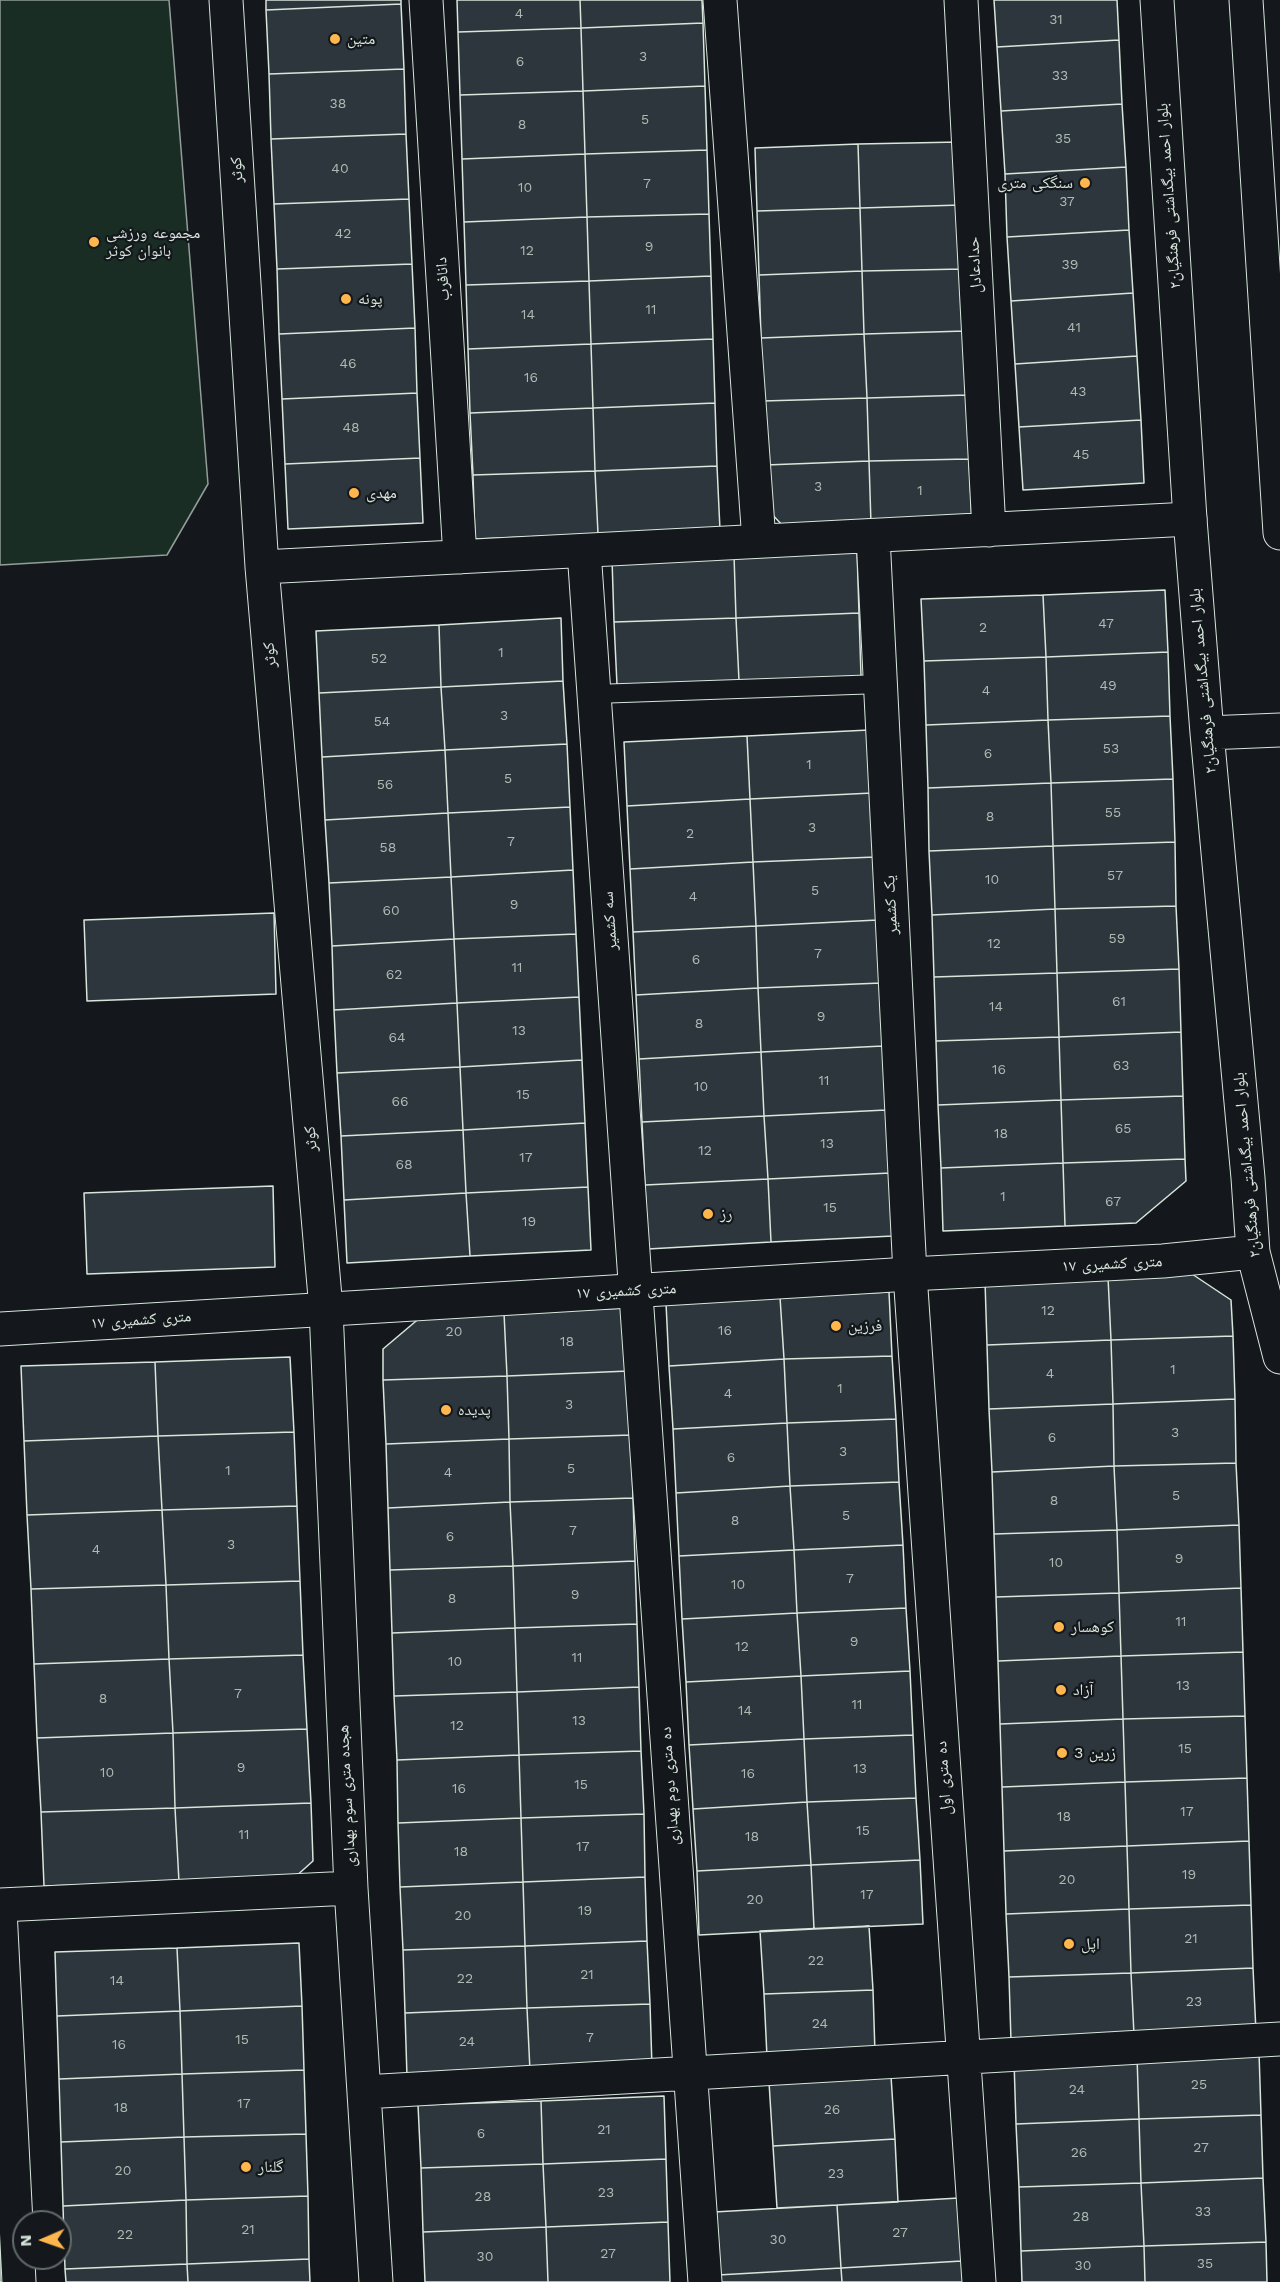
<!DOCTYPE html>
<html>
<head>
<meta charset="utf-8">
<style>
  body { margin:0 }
  #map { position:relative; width:1280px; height:2282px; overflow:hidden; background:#14181c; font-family:"Work Sans",sans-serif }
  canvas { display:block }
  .north { position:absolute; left:12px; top:2210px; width:60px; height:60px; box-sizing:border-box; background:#14181c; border:2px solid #626a69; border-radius:50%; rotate:268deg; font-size:16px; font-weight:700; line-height:24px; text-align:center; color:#d8e6dc }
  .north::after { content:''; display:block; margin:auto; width:21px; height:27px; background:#ffb74d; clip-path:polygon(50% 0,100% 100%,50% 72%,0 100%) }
</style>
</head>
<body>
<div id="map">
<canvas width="1280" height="2282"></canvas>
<div class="north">N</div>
</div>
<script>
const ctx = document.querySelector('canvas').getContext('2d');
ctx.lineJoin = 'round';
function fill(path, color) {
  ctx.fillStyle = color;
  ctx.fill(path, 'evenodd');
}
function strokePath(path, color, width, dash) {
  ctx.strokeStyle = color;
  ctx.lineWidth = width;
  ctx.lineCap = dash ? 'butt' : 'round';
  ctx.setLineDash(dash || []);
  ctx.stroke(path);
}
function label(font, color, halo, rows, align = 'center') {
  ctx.font = font + ' "Work Sans","Noto Naskh Arabic",sans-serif';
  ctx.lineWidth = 4.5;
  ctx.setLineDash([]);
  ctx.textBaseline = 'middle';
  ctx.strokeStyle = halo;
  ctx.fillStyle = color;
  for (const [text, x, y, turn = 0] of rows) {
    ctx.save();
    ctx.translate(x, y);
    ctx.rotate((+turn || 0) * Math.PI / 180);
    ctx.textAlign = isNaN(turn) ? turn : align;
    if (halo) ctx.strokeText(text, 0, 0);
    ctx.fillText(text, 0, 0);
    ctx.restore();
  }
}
const green = new Path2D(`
  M0,0h169l39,484 -41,71 -167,10z`);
fill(green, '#1a2d24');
strokePath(green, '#939e99', 1.5);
const building = new Path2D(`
  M266,0h135v4l-135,6z
  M457,0h123l1,28 -123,4z
  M580,0h122l1,23 -122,5z
  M994,0h123l2,40 -122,7z
  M401,4l3,65 -135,5 -3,-64z
  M703,23l2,63 -122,5 -2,-63z
  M581,28l2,63 -123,4 -2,-63z
  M1119,40l3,64 -121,7 -4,-64z
  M404,69l2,65 -135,5 -2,-65z
  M705,86l2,64 -122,4 -2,-63z
  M583,91l2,63 -123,5 -2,-64z
  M1122,104l4,63 -121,7 -4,-63z
  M406,134l3,65 -135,5 -3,-65z
  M959,142l2,63 -101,3 -2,-64z
  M858,144l2,64 -103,3 -2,-63z
  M707,150l2,64 -122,3 -2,-63z
  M585,154l2,63 -123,5 -2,-63z
  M1126,167l3,63 -122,7 -2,-63z
  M409,199l3,65 -135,5 -3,-65z
  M961,205l2,64 -101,2 -2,-63z
  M860,208l2,63 -103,4 -2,-64z
  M709,214l2,62 -122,5 -2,-64z
  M587,217l2,64 -123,4 -2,-63z
  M1129,230l4,63 -122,8 -4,-64z
  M412,264l3,64 -136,6 -2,-65z
  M963,269l2,62 -101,3 -2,-63z
  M862,271l2,63 -103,4 -2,-63z
  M711,276l2,63 -122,5 -2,-63z
  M589,281l2,63 -123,5 -2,-64z
  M1133,293l4,63 -122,8 -4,-63z
  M415,328l2,65 -135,6 -3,-65z
  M965,331l2,64 -100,3 -3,-64z
  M864,334l3,64 -104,3 -2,-63z
  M713,339l2,64 -122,5 -2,-64z
  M591,344l2,64 -123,5 -2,-64z
  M1137,356l4,64 -122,7 -4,-63z
  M417,393l3,65 -135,6 -3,-65z
  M967,395l2,64 -100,2 -2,-63z
  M867,398l2,63 -103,4 -3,-64z
  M715,403l2,63 -122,5 -2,-63z
  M593,408l2,63 -122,4 -3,-62z
  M1141,420l3,63 -121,7 -4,-63z
  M420,458l3,65 -135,6 -3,-65z
  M969,459l3,62 -101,3 -2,-63z
  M869,461l2,63 -87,3 -17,-18 -1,-44z
  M717,466l3,64 -122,4 -3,-63z
  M595,471l3,63 -123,5 -2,-64z
  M857,550l2,63 -123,5 -2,-63z
  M734,555l2,63 -122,4 -2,-63z
  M1165,590l3,62 -122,5 -3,-62z
  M1043,595l3,62 -122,4 -3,-62z
  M859,613l2,63 -122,5 -3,-63z
  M561,618l2,63 -122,6 -2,-62z
  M736,618l3,63 -122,4 -3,-63z
  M439,625l2,62 -122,6 -3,-62z
  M1168,652l2,64 -122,4 -2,-63z
  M1046,657l2,63 -122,5 -2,-64z
  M563,681l4,63 -122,6 -4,-63z
  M441,687l4,63 -123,7 -3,-64z
  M1170,716l3,63 -122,4 -3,-63z
  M1048,720l3,63 -123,5 -2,-63z
  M869,730l3,63 -122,6 -3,-63z
  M747,736l3,63 -123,7 -3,-64z
  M567,744l3,63 -122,6 -3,-63z
  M445,750l3,63 -123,7 -3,-63z
  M1173,779l2,63 -122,4 -2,-63z
  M1051,783l2,63 -124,5 -1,-63z
  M872,793l3,64 -122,5 -3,-63z
  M750,799l3,63 -123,7 -3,-63z
  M570,807l3,63 -122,7 -3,-64z
  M448,813l3,64 -122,6 -4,-63z
  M1175,842l1,64 -121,3 -2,-63z
  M1053,846l2,63 -123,6 -3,-64z
  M875,857l3,63 -122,6 -3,-64z
  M753,862l3,64 -123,6 -3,-63z
  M573,870l3,64 -122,5 -3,-62z
  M451,877l3,62 -122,7 -3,-63z
  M1176,906l3,63 -122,4 -2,-64z
  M1055,909l2,64 -123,4 -2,-62z
  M274,913l2,81 -189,7 -3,-81z
  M878,920l3,63 -123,5 -2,-62z
  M756,926l2,62 -122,7 -3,-63z
  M576,934l3,63 -122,6 -3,-64z
  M454,939l3,64 -123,7 -2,-64z
  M1179,969l2,63 -122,5 -2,-64z
  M1057,973l2,64 -123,4 -2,-64z
  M881,983l2,63 -122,6 -3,-64z
  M758,988l3,64 -122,7 -3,-64z
  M579,997l3,63 -122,7 -3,-64z
  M457,1003l3,64 -123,6 -3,-63z
  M1181,1032l2,64 -122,4 -2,-63z
  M1059,1037l2,63 -123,5 -2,-64z
  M883,1046l3,64 -122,6 -3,-64z
  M761,1052l3,64 -122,6 -3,-63z
  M582,1060l3,63 -122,7 -3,-63z
  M460,1067l3,63 -122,6 -4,-63z
  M1183,1096l2,63 -122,4 -2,-63z
  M1061,1100l2,63 -122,5 -3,-63z
  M886,1110l4,63 -122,6 -4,-63z
  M764,1116l4,63 -123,6 -3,-63z
  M585,1123l3,64 -122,6 -3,-63z
  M463,1130l3,63 -122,7 -3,-64z
  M1185,1159l1,22 -50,42 -71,3 -2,-63z
  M1063,1163l2,63 -122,5 -2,-63z
  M890,1173l3,63 -122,6 -3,-63z
  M768,1179l3,63 -123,7 -3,-64z
  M273,1186l2,81 -188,7 -3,-81z
  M588,1187l3,63 -121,6 -4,-63z
  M466,1193l4,63 -123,7 -3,-63z
  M1192,1274l39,26 2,36 -122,4 -3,-63z
  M1108,1277l3,63 -124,5 -2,-64z
  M889,1292l3,64 -108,3 -4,-62z
  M780,1297l4,62 -115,7 -3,-63z
  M627,1308l2,63 -122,5 -3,-63z
  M504,1313l3,63 -124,4v-31l39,-33z
  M1233,1336l2,63 -122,5 -2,-64z
  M1111,1340l2,64 -124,5 -2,-64z
  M892,1356l4,63 -109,4 -3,-64z
  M290,1357l4,75 -136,4 -3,-74z
  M784,1359l3,64 -114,6 -4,-63z
  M155,1362l3,74 -134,5 -3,-75z
  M629,1371l2,64 -122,4 -2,-63z
  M507,1376l2,63 -123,5 -3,-64z
  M1235,1399l1,64 -122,3 -1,-62z
  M1113,1404l1,62 -122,6 -3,-63z
  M896,1419l3,63 -109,4 -3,-63z
  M787,1423l3,63 -114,7 -3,-64z
  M294,1432l3,74 -135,4 -4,-74z
  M631,1435l2,63 -123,4 -1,-63z
  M158,1436l4,74 -135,5 -3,-74z
  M509,1439l1,63 -122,6 -2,-64z
  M1236,1463l3,62 -122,5 -3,-64z
  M1114,1466l3,64 -123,4 -2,-62z
  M899,1482l4,63 -109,5 -4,-64z
  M790,1486l4,64 -115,6 -3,-63z
  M633,1498l2,63 -122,5 -3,-64z
  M510,1502l3,64 -123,4 -2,-62z
  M297,1506l3,75 -134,4 -4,-75z
  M162,1510l4,75 -135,4 -4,-74z
  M1239,1525l2,63 -122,5 -2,-63z
  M1117,1530l2,63 -123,4 -2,-63z
  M903,1545l3,63 -109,5 -3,-63z
  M794,1550l3,63 -115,6 -3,-63z
  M635,1561l2,63 -122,4 -2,-62z
  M513,1566l2,62 -123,5 -2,-63z
  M300,1581l3,74 -134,4 -3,-74z
  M166,1585l3,74 -135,5 -3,-75z
  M1241,1588l2,64 -122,4 -2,-63z
  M1119,1593l2,63 -123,5 -2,-64z
  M906,1608l4,63 -109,5 -4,-63z
  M797,1613l4,63 -115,6 -4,-63z
  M637,1624l2,63 -122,5 -2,-64z
  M515,1628l2,64 -123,4 -2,-63z
  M1243,1652l2,64 -122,3 -2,-63z
  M303,1655l4,74 -134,4 -4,-74z
  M1121,1656l2,63 -123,5 -2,-63z
  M169,1659l4,74 -136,5 -3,-74z
  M910,1671l3,64 -109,4 -3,-63z
  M801,1676l3,63 -115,6 -3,-63z
  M639,1687l2,64 -122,4 -2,-63z
  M517,1692l2,63 -122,5 -3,-64z
  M1245,1716l2,62 -122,4 -2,-63z
  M1123,1719l2,63 -123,5 -2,-63z
  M307,1729l4,74 -136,5 -2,-75z
  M173,1733l2,75 -134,4 -4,-74z
  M913,1735l3,63 -109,4 -3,-63z
  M804,1739l3,63 -114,7 -4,-64z
  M641,1751l3,63 -123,4 -2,-63z
  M519,1755l2,63 -123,5 -1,-63z
  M1247,1778l2,63 -122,5 -2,-64z
  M1125,1782l2,64 -123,5 -2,-64z
  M916,1798l4,62 -109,5 -4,-63z
  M807,1802l4,63 -114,6 -4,-62z
  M311,1803l2,58 -19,17 -115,4 -4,-74z
  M175,1808l4,74 -135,4 -3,-74z
  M644,1814l1,63 -122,5 -2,-64z
  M521,1818l2,64 -123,5 -2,-64z
  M1249,1841l2,64 -122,4 -2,-63z
  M1127,1846l2,63 -123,5 -2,-63z
  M920,1860l3,64 -109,5 -3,-64z
  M811,1865l3,64 -115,6 -2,-64z
  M645,1877l2,64 -122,5 -2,-64z
  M523,1882l2,64 -122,4 -3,-63z
  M1251,1905l2,63 -122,5 -2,-64z
  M1129,1909l2,64 -122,4 -3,-63z
  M869,1926l4,64 -109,4 -4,-63z
  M647,1941l3,63 -123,4 -2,-62z
  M299,1943l3,63 -122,5 -3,-63z
  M525,1946l2,62 -122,5 -2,-63z
  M177,1948l3,63 -123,5 -2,-64z
  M1253,1968l3,64 -122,3 -3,-62z
  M1131,1973l3,62 -123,6 -2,-64z
  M873,1990l2,63 -108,4 -3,-63z
  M650,2004l2,63 -122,4 -3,-63z
  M302,2006l2,64 -122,4 -2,-63z
  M527,2008l3,63 -123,6 -2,-64z
  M180,2011l2,63 -123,5 -2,-63z
  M1259,2052l2,63 -122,4 -2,-63z
  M1137,2056l2,63 -123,5 -2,-63z
  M304,2070l2,64 -122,3 -2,-63z
  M182,2074l2,63 -123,5 -2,-63z
  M891,2076l4,63 -122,7 -4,-64z
  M664,2096l2,63 -123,5 -2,-63z
  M541,2101l2,63 -122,4 -3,-63z
  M1261,2115l2,63 -122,5 -2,-64z
  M1139,2119l2,64 -122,4 -3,-63z
  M306,2134l2,62 -122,4 -2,-63z
  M184,2137l2,63 -123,6 -2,-64z
  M895,2139l3,63 -121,6 -4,-62z
  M666,2159l2,63 -122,5 -3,-63z
  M543,2164l3,63 -123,5 -2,-64z
  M1263,2178l3,64 -122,4 -3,-63z
  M1141,2183l3,63 -123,5 -2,-64z
  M308,2196l1,63 -122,5 -1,-64z
  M959,2198l3,63 -121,7 -4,-63z
  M186,2200l1,64 -122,5 -2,-63z
  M837,2205l4,63 -123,7 -4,-63z
  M0,2217l6,65h-6z
  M668,2222l2,60h-122l-2,-55z
  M546,2227l2,55h-123l-2,-50z
  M1266,2242l1,40h-122l-1,-36z
  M1144,2246l1,36h-123l-1,-31z
  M309,2259l1,23h-122l-1,-18z
  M962,2261l2,21h-122l-1,-14z
  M187,2264l1,18h-122l-1,-13z
  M841,2268l1,14h-124v-7z`);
fill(building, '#2c363c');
strokePath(building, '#d8e6dc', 1.5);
const lane = new Path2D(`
  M595,694l286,-10`);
const street = new Path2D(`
  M226,0l36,567 64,742 25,579 25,394
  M426,0l34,557
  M720,0l39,541
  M961,0l28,530
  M873,536l37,738 69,1008
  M584,551l121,1731
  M262,567l928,-48
  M0,1905l351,-17
  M0,1910l19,372
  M364,2092l916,-53`);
const secondary = new Path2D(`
  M1157,0l33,519 17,214 41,445 5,74 27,105
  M1246,0l34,533
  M1207,733l73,-3
  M0,1329l910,-55 253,-13 90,-9`);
strokePath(lane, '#d8e6dc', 20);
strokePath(street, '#d8e6dc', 35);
strokePath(secondary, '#d8e6dc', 35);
strokePath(lane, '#14181c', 18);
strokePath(street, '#14181c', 33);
strokePath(secondary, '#14181c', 33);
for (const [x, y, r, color] of [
  [335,39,6,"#ffb74d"],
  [1085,183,6,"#ffb74d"],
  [94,242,6,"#ffb74d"],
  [346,299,6,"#ffb74d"],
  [354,493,6,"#ffb74d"],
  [708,1214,6,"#ffb74d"],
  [836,1326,6,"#ffb74d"],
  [446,1410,6,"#ffb74d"],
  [1059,1627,6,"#ffb74d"],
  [1061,1690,6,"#ffb74d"],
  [1062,1753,6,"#ffb74d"],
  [1069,1944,6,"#ffb74d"],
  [246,2167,6,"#ffb74d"]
]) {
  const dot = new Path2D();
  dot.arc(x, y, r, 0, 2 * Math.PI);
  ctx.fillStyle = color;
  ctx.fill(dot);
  strokePath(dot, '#14181c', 2);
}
label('14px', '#adbab4', null, [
  ["4",519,14],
  ["31",1056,20],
  ["3",643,57],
  ["6",520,62],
  ["33",1060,76],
  ["38",338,104],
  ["5",645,120],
  ["8",522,125],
  ["35",1063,139],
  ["40",340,169],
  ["7",647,184],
  ["10",525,188],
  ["37",1067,202],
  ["42",343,234],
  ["9",649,247],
  ["12",527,251],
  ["39",1070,265],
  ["11",651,310],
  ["14",528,315],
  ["41",1074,328],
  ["46",348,364],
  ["16",531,378],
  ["43",1078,392],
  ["48",351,428],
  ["45",1081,455],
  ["3",818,487],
  ["1",920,491],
  ["47",1106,624],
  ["2",983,628],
  ["1",501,653],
  ["52",379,659],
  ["49",1108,686],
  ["4",986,691],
  ["3",504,716],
  ["54",382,722],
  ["53",1111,749],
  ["6",988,754],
  ["1",809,765],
  ["5",508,779],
  ["56",385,785],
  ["55",1113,813],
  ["8",990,817],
  ["3",812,828],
  ["2",690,834],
  ["7",511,842],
  ["58",388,848],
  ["57",1115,876],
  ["10",992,880],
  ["5",815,891],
  ["4",693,897],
  ["9",514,905],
  ["60",391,911],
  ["59",1117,939],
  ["12",994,944],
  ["7",818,954],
  ["6",696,960],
  ["11",517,968],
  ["62",394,975],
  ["61",1119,1002],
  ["14",996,1007],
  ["9",821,1017],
  ["8",699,1024],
  ["13",519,1031],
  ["64",397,1038],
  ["63",1121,1066],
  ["16",999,1070],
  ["11",824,1081],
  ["10",701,1087],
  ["15",523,1095],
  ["66",400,1102],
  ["65",1123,1129],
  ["18",1001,1134],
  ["13",827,1144],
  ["12",705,1151],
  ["17",526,1158],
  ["68",404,1165],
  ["1",1003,1197],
  ["67",1113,1202],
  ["15",830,1208],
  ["19",529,1222],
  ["12",1048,1311],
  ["16",725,1331],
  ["20",454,1332],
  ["18",567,1342],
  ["1",1173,1370],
  ["4",1050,1374],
  ["1",840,1389],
  ["4",728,1394],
  ["3",569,1405],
  ["3",1175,1433],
  ["6",1052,1438],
  ["3",843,1452],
  ["6",731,1458],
  ["5",571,1469],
  ["1",228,1471],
  ["4",448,1473],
  ["5",1176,1496],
  ["8",1054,1501],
  ["5",846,1516],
  ["8",735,1521],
  ["7",573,1531],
  ["6",450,1537],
  ["3",231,1545],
  ["4",96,1550],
  ["9",1179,1559],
  ["10",1056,1563],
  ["7",850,1579],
  ["10",738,1585],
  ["9",575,1595],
  ["8",452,1599],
  ["11",1181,1622],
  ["9",854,1642],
  ["12",742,1647],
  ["11",577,1658],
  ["10",455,1662],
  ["13",1183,1686],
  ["7",238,1694],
  ["8",103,1699],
  ["11",857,1705],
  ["14",745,1711],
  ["13",579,1721],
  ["12",457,1726],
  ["15",1185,1749],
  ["9",241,1768],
  ["13",860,1769],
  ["10",107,1773],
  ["16",748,1774],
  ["15",581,1785],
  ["16",459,1789],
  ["17",1187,1812],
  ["18",1064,1817],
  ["15",863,1831],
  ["11",244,1835],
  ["18",752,1837],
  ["17",583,1847],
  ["18",461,1852],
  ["19",1189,1875],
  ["20",1067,1880],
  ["17",867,1895],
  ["20",755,1900],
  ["19",585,1911],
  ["20",463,1916],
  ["21",1191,1939],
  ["22",816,1961],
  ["21",587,1975],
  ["22",465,1979],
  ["14",117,1981],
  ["23",1194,2002],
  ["24",820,2024],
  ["7",590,2038],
  ["15",242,2040],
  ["24",467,2042],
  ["16",119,2045],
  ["25",1199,2085],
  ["24",1077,2090],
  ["17",244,2104],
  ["18",121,2108],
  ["26",832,2110],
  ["21",604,2130],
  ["6",481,2134],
  ["27",1201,2148],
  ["26",1079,2153],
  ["20",123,2171],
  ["23",836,2174],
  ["23",606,2193],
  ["28",483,2197],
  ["33",1203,2212],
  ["28",1081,2217],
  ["21",248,2230],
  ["27",900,2233],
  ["22",125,2235],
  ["30",778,2240],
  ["27",608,2254],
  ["30",485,2257],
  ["35",1205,2264],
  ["30",1083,2266]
]);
label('16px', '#d8e6dc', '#14181c', [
  ["متین",347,39],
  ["سنگکی متری",1073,183,"right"],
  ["مجموعه ورزشی",106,233],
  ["بانوان کوثر",106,251],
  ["پونه",358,299],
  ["مهدی",366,493],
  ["رز",720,1214],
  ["فرزین",848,1326],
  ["پدیده",458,1410],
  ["کوهسار",1071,1627],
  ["آزاد",1073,1690],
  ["زرین 3",1074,1753],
  ["اپل",1081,1944],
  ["گلنار",258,2167]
], 'left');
label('16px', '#d8e6dc', '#14181c', [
  ["کوثر",237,170,-94],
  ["بلوار احمد بیگداشتی فرهنگیان۲",1169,196,-94],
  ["حدادعادل",975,265,-93],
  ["دانافرب",443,279,-94],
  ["کوثر",270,655,-95],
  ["بلوار احمد بیگداشتی فرهنگیان۲",1203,681,-95],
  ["یک کشمیر",891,905,-93],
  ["سه کشمیر",610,921,-94],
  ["کوثر",311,1139,-95],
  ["بلوار احمد بیگداشتی فرهنگیان۲",1247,1165,-95],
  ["۱۷ متری کشمیری",1112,1264,-3],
  ["۱۷ متری کشمیری",626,1291,-3],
  ["۱۷ متری کشمیری",141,1320,-4],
  ["ده متری اول",944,1778,-94],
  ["ده متری دوم بهداری",670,1786,-94],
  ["هجده متری سوم بهداری",347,1796,-93]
]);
</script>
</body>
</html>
